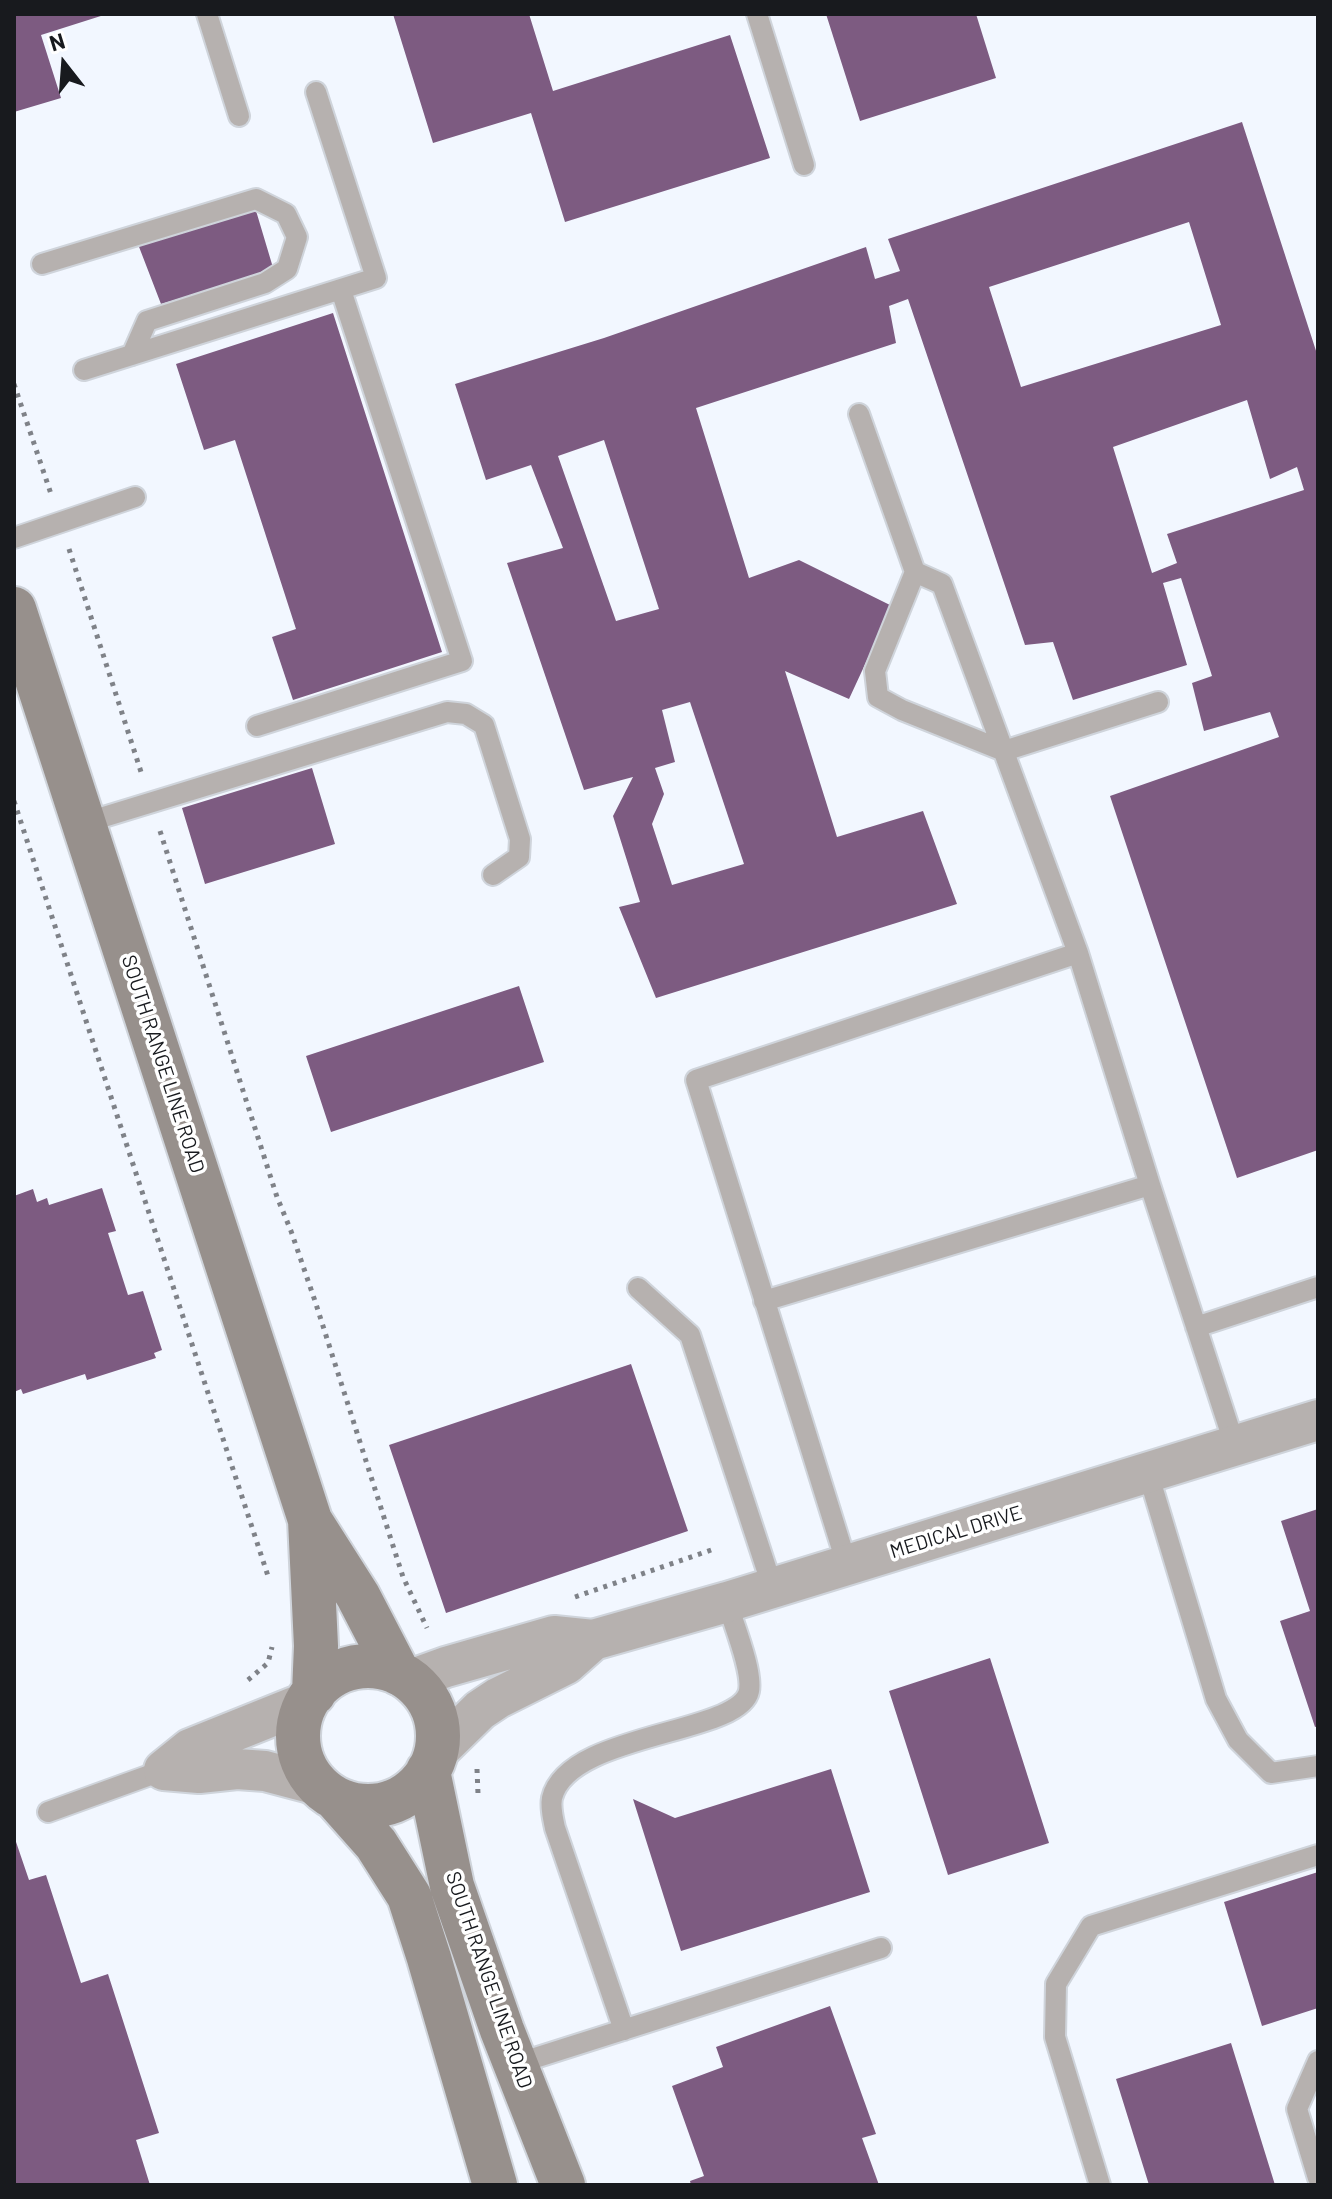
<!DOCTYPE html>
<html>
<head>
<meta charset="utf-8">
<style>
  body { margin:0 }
  #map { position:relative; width:1332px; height:2199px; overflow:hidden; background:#f2f7ff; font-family:Barlow,sans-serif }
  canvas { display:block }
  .frame { position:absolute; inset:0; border:16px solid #181a1e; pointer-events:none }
  .north { position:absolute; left:24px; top:24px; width:80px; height:80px; -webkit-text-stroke:6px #fff; paint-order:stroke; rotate:343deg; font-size:22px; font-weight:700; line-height:32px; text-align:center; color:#181a1e }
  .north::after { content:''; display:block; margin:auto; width:28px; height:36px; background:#181a1e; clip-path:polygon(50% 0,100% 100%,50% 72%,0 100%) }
</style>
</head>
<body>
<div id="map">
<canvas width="1332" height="2199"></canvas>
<div class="frame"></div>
<div class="north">N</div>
</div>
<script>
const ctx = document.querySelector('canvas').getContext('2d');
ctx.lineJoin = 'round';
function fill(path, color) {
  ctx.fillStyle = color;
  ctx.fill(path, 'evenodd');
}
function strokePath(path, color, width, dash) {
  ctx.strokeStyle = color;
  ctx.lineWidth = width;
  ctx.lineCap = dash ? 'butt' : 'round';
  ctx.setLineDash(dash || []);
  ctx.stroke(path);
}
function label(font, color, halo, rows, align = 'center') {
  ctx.font = font + ' Barlow,sans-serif';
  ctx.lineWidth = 7;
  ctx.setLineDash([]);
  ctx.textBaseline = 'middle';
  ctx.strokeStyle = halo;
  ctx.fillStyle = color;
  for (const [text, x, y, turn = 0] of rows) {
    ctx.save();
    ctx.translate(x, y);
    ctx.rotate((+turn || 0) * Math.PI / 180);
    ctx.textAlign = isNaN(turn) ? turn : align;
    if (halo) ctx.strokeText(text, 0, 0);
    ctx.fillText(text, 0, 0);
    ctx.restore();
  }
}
fill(new Path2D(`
  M14,14l90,1 -63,20 20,63 -47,14z
  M393,14h136l24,77 177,-56 40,123 -205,64 -34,-109 -98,30z
  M826,14h150l20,64 -136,43z
  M1242,122l76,235v793l-81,28 -127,-382 169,-59 -9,-25 -66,19 -12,-48 20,-7 -31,-98 -18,5 24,82 -114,35 -20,-58 -28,3 -117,-346 -19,7 7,37 -200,65 53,170 50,-18 93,46 -43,93 -64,-28 52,166 86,-26 34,93 -301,94 -37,-91 21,-5 -27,-86 20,-39 -49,13 -77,-227 56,-15 -32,-83 -45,15 -31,-96 149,-46 262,-91 9,32 25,-8 -12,-32zM1189,222l32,103 -200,62 -32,-100zM1247,400l23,79 27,-12 7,23 -137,44 10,29 -25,10 -39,-126zM604,440l55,169 -43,12 -58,-165zM690,702l54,162 -72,21 -20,-61 12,-30 -9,-26 20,-6 -13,-52z
  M254,204l20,67 -113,33 -25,-65z
  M333,313l109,339 -149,48 -21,-63 24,-8 -61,-189 -31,10 -28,-86z
  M312,768l23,76 -130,40 -23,-76z
  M519,986l25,76 -213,70 -25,-76z
  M102,1188l14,43 -8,2 20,62 15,-4 19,59 -8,3 2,5 -69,22 -2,-6 -62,20 -2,-5 -7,3v-196l19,-7 4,13 10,-4 2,7z
  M631,1364l57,167 -242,82 -57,-168z
  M1318,1509v217l-3,1 -35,-106 30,-10 -29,-90z
  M990,1658l59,185 -101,32 -59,-184z
  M831,1769l39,123 -189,59 -48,-152 42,19z
  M14,1836l15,44 17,-5 35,108 27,-9 51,159 -23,7 14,45h-136z
  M1318,1872v136l-56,18 -38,-124z
  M830,2006l46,128 -14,4 17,47h-188l-1,-4 14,-5 -32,-90 51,-19 -7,-20z
  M1231,2043l44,142h-126l-33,-106z`), '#7d5b81');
const service = new Path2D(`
  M207,14l32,102
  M757,14l47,151
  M42,264l214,-65 30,15 11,23 -10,32 -22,14 -118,38 -15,34
  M84,370l292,-92 -60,-186
  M859,414l56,158 27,12 136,369
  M14,538l121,-41
  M915,572l-40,99 3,26 24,13 102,41 154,-49
  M257,726l205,-65 -121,-371
  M84,823l363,-111 19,2 18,11 36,114 -1,18 -26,18
  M638,1288l52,47 83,254
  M764,1301l386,-116
  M1196,1327l122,-40
  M1148,1473l68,226 22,41 33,33 47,-7
  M847,1565l-151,-485 382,-127 72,232 85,261
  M48,1812l116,-42
  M624,2030l-69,-202c-2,-10 -5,-20 -3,-30 16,-66 188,-63 197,-107 4,-20 -16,-68 -22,-89
  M1318,2061l-21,48 21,69
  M516,2064l365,-116
  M1100,2185l-45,-148 1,-53 35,-58 227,-71`);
const minor = new Path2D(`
  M410,1680l36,-13 108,-31 39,4 134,-38 591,-182
  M436,1753l44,-43 18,-12 68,-34 27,-24
  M164,1770l26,-21 117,-47
  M164,1770l35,3 38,-4 28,2 53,14`);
const secondary = new Path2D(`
  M14,609l296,911 6,126 -2,47
  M311,1522l47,74 40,77
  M298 1736a70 70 0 1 1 140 0a70 70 0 1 1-140 0Z
  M428,1771l24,115 50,144 61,155
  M337,1800l39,44 33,52 20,62 66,227`);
strokePath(service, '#cfd4db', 24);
strokePath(minor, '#cfd4db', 44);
strokePath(secondary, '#cfd4db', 48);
strokePath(new Path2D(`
  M14,384l37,110
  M69,549l73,226
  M14,801l254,775
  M160,831l117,366 14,34 24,70 88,276 24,51
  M575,1597l139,-48
  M248,1680l20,-17 4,-16
  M477,1769l1,25`), '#7f8288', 5, [4, 6]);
strokePath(service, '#b6b1af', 20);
strokePath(minor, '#b6b1af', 40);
strokePath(secondary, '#97908c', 44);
label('20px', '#181a1e', '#fff', [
  ["SOUTH RANGE LINE ROAD",163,1064,72],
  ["MEDICAL DRIVE",956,1532,-17],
  ["SOUTH RANGE LINE ROAD",489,1980,71]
]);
</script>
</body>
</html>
